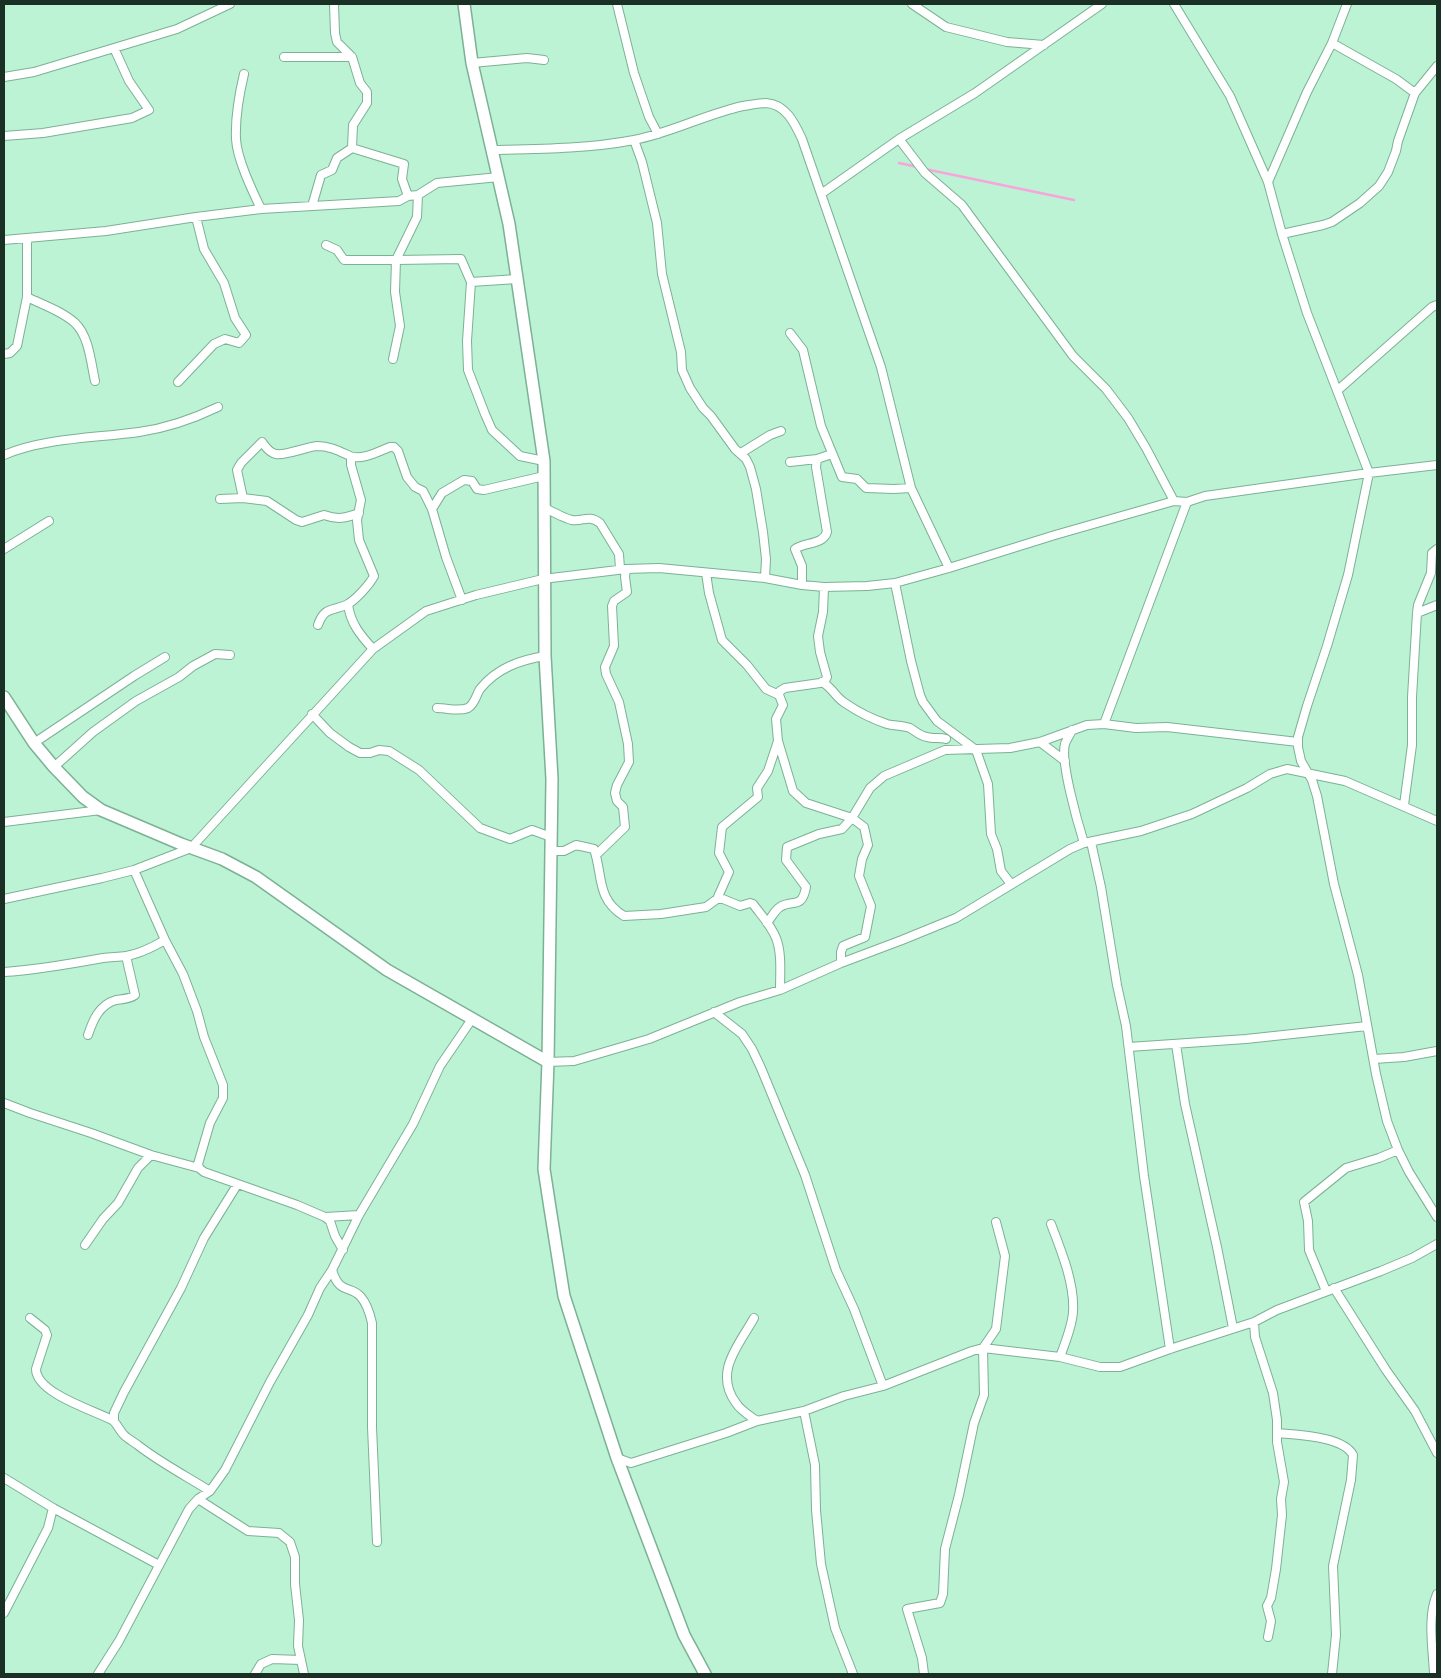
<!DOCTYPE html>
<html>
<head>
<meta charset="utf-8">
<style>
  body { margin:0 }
  #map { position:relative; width:1441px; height:1678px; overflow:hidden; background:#bbf3d4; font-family:"Exo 2",sans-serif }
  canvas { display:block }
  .frame { position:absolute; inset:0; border:5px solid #1a3025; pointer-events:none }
</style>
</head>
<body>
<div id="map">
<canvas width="1441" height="1678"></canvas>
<div class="frame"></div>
</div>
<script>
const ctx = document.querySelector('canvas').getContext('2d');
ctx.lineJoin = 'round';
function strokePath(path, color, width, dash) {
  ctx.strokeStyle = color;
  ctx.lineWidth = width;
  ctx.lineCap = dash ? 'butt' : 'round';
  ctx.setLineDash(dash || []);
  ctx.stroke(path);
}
strokePath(new Path2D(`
  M899,163l19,4
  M925,169l149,31`), '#f7a5db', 2.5);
const minor = new Path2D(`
  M334,4l1,29 2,9 15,15 8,26 7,9v11l-14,22 -1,23
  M617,4l17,69 15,44 9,17
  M912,4l34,23 61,15 37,3
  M1174,4l56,92 38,86 14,52 25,79 62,160 -21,102 -21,71 -20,60 -9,31v10l3,14 11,19 5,16 17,88 24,91 18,99 11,47 11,29 11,22 28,45
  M1332,43l64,36 19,14
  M114,48l63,-19 53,-25
  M284,57h68
  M472,63l55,-5 17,2
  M244,74c-5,21 -9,43 -8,65 1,20 16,51 25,70
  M4,77l30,-5 80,-24 15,33 20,29 -17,8 -89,15 -39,3
  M899,139l26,34 37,32 111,151 33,33 22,29 18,30 28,53
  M634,140l8,22 15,61 5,51 19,78 1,18 8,18 13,20 8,8 24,33 11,10 4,8 6,22 7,43 3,27 -1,19
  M492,150c47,-1 95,-1 142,-10 37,-7 72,-26 109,-34 7,-1 16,-3 23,-3 20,1 29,21 36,36l79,228 30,121 38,80
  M1268,182l39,-90 25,-49 15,-39
  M821,194l78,-55 76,-46 127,-89
  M312,206l9,-31 11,-5 5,-12 15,-10 52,16 -2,15 6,17
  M1282,234l41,-9 9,-3 28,-19 19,-17 9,-14 8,-21 2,-10 17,-48 22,-27
  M4,240l102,-9 90,-14 65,-8 138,-8 9,-5 10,-1 19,-12 62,-6
  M326,245l11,5 7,10h52l21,-43 1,-22
  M471,282l-4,59 1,29 17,44 7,16 28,26 24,5
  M27,297c16,8 35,14 48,26 14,13 16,40 20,58
  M790,333l13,17 18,76 21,51 15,2 9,9 28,1 17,-1
  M4,354l6,-1 7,-7 10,-49v-59
  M393,359l7,-33 -5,-34 1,-32 65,-1 10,23 46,-3
  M178,382l36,-38 11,-5 14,4 7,-8 -11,-17 -11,-35 -20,-34 -8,-32
  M1338,390l94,-83 5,-2
  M741,453l29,-18 11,-4
  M4,455c39,-17 92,-17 135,-23 28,-4 54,-13 79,-25
  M790,462l27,-3 15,-5
  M243,498l-6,-28 4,-7 21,-21c3,4 7,11 14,12 9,2 30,-7 41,-8 13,0 22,5 33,10 12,5 29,-5 40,-9h4l4,4 9,26 8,10 8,4 9,18 14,48 16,43
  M220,499l23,-1 24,3 29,19 6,2 22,-7c14,5 22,3 35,-2
  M545,508c6,3 21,11 27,12 11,2 16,-6 28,3l19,31 1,15
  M432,509l10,-16 22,-13 8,1 5,8 7,1 60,-14
  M4,549l45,-28
  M706,573l3,20 13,47 25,25 19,24 13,6
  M895,583l16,78 9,34 3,7 14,19 39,29 12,34 3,50 6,15 4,22 10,13
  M802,585v-19l-7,-17c10,-7 28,-4 32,-17l-11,-65 1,-8
  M348,604c2,19 13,32 25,45
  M1417,613l20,-8
  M318,625c6,-18 14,-14 28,-20 9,-4 24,-21 28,-29l-15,-36 -2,-20 4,-20 -10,-35v-8
  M822,682c11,6 13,15 23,21 13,9 27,16 42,21 7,2 15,1 23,4 5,3 10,8 17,9 6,2 13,0 19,2
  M437,708c11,0 21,4 31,0 7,-4 8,-13 12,-19 17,-21 40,-29 65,-33
  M312,714l18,19 19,14 11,6h10l9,-3 10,1 30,19 61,58 30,11 22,-9 19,7
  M1104,724l83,-222
  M1072,730c-2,5 -6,10 -7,14 -5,17 13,80 19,99
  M778,741l15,50 13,12 46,15 12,9 4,18 -6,14 -3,17 12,30 -6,31 -22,9 -2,6v11
  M1040,742l25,19
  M34,743l100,-67 31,-19
  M54,767l39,-35 43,-31 43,-24 14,-11 22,-12 15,1
  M1404,805l8,-60v-48l5,-84 1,-8 13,-32 1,-20 5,-4
  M4,822l97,-12
  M1091,842l10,45 16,98 9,41 18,150 26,173
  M551,851h13l12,-6 18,4c9,26 2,50 30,67l37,-2 45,-7 11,-8h6l17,7 10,-3 3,1c8,11 18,21 23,34 6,15 4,35 4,52
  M596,855l29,-28 -2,-20 -6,-6 -2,-8 2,-8 12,-23 -1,-18 -9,-42 -13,-28 -1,-7 9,-21 -2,-40 2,-5 13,-9 -2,-15 1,-8
  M134,870l31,70 18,34 14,37 7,26 19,48v13l-13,25 -12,41 1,4 5,4 93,33 28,12 5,4 5,15 8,14
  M4,899l98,-21 32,-8 57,-22 182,-199 53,-38 50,-16 67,-16 83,-10 33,-1 106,10 37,7 22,2 43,-1 28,-3 54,-15 106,-33 119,-34 13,1 18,-6 164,-23 68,-8
  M717,899l12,-27 -10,-19 3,-26 36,-30 -1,-9 11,-17 10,-30 -2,-22 7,-14 -4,-10 1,-4 5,-3 35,-5 5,-2 2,-4 -7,-25 -2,-16 5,-24 1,-25
  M767,923c4,-5 8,-13 13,-16 12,-8 22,3 26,-20l-20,-27 1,-13 32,-13 23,-5 10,-11 18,-30 14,-12 61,-26 65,-2 30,-6 47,-17 17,-1 32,4 31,-1 131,15
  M4,972c33,-2 66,-8 99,-14 8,-1 15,-1 23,-2 14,-2 27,-9 39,-16
  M714,1012l28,22 10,15 9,19 44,107 31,95 18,39 29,77
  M88,1035c5,-15 11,-30 28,-35 7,-1 14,-1 19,-5l-9,-39
  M1176,1044l9,60 32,143 16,81
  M1129,1047l117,-8 121,-13
  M1374,1059l30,-2 33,-6
  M548,1062l26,-1 75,-22 91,-37 40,-12 61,-27 61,-23 54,-22 114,-69 14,-6 57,-12 51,-17 55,-26 23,-14 17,-5 58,12 92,40
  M4,1103l26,10 61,20 60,22 48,13
  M325,1217l34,-2
  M1051,1224c10,26 24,60 22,88 -1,15 -8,31 -13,45
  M85,1245l18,-26 15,-16 20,-35 13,-13
  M332,1270c8,26 18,14 29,27 6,7 9,17 11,26v104l5,115
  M1334,1288l52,82 29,41 22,42
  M1326,1291l-17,-41 -1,-29 -4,-19 42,-34 33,-10 19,-8
  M30,1318l15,12 2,5 -11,34c0,24 57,41 76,51 5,3 7,10 12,15 4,4 10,7 15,11 22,17 47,30 71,45
  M754,1318c-15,27 -41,54 -18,85 4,7 14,13 21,18
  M1254,1322l1,15 18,56 4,27v22l7,40 -3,17 1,16 -6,54 -5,29 -4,8 4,15 -3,16
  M804,1411l11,54 1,45 5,54 14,64 18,46
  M114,1421v-8l10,-21 57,-104 23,-50 33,-53
  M1277,1433c20,2 66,3 76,22l-2,25 -18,86 3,69 -4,39
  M617,1458l14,5 95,-30 31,-12 47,-10 40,-15 39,-10 89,-35 11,-3 77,9 40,10h20l50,-18 84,-27 23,-12 104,-39 31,-13 25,-14
  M4,1478l49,30 106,57
  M198,1499l50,32 31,2 11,9 5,15v27l4,36 -1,26 6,28
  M4,1613l44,-85 5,-20
  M98,1674l21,-33 70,-132 9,-10 12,-8 15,-21 45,-88 38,-67 12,-27 12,-18 27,-55 54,-91 27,-58 32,-47
  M255,1674l6,-10 11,-5 29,1
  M924,1674l-2,-16 -15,-49 33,-6 3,-9 2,-45 14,-54 15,-72 10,-28 -1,-47 13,-19 9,-73 -9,-34
  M1434,1674c-1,-25 -7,-57 3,-80`);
const secondary = new Path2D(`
  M464,4l8,59 37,161 35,237 1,195 7,123 -4,283 -4,107 6,39 14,88 53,162 67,177 21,39
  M4,697l30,46 20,24 29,30 18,13 80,34 41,15 34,18 131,93 161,92`);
strokePath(minor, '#7cb195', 10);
strokePath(secondary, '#7cb195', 14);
strokePath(minor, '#fff', 8);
strokePath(secondary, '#fff', 11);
</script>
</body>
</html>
